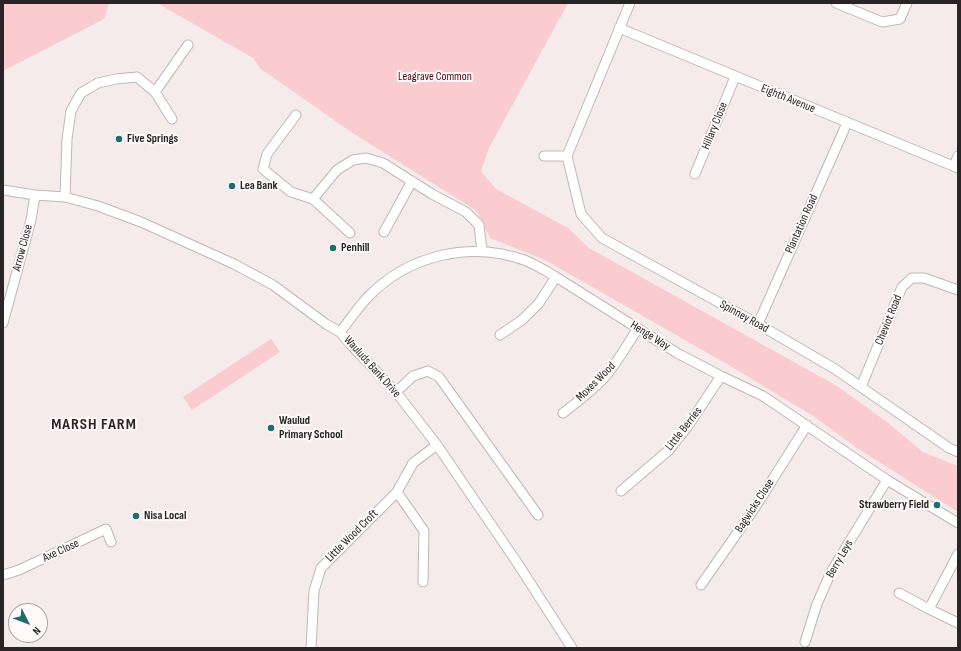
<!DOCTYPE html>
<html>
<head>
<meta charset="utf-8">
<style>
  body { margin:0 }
  #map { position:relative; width:961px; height:651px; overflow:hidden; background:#f5ebeb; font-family:"Sofia Sans Condensed",sans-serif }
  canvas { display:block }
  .frame { position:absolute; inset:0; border:4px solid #292526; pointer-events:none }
  .north { position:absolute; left:8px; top:603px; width:40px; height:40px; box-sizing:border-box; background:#fefafa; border:1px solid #a9a5a5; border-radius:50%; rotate:132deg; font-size:11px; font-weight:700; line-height:16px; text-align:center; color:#292526 }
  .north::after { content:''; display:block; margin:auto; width:14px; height:18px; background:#206c6c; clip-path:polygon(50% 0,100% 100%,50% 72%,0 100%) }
</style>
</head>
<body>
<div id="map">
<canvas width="961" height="651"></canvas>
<div class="frame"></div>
<div class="north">N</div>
</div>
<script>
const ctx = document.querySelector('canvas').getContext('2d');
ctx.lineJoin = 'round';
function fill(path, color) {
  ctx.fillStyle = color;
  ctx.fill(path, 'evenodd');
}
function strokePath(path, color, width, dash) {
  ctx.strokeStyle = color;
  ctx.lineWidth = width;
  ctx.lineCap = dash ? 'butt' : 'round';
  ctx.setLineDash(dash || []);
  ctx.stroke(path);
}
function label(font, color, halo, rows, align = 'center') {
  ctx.font = font + ' "Sofia Sans Condensed",sans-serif';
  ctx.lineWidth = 4;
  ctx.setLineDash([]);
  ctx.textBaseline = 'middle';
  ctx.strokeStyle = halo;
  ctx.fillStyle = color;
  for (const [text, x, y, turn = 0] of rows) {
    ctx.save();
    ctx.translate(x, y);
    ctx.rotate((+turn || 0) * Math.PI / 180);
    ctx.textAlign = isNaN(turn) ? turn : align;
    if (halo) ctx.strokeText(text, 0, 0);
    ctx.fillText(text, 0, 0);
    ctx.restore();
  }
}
fill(new Path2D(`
  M3,3h106l-5,16 -101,52z
  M157,3h411l-79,145 -8,23 15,18 72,39 21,20 248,138 50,36 36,30 35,14v46l-101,-64 -44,-32 -81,-49 -187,-107 -55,-22 -13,-27 -126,-79 -90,-63 -8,-11z
  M271,339l9,13 -88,58 -9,-13z`), '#facccf');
const street = new Path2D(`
  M630,3l-63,153 14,58 21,24 156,86 77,45 114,79 9,4
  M836,3l46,19 18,-3 7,-16
  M619,28l339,140
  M155,92l17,27
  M296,115l-29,39 -4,15 28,23 22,7 24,-29 16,-10 13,-2 17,5 49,31 34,18 13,13 3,26
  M544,156h23
  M954,166l4,-10
  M695,174l40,-97
  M3,190l32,5 30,2 33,9 43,16 93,42 39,21 53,39 14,8 10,12 46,48 41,53 81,119 54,84
  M65,197l2,-58 4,-28 10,-18 17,-10 18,-4 21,-2 18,15 33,-47
  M313,199l37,34
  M384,232l28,-51
  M3,323l28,-103 4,-25
  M758,324l89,-201
  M340,332c10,-12 18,-25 29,-36 40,-41 101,-55 155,-36 11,4 22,11 32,17l121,76 44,23 42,20 124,84 71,43
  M500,335l22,-15 17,-17 17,-26
  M861,387l41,-100 10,-9h12l34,12
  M396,392l17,-16 15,-5 11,6 99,138
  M563,413c14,-11 29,-22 41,-35 13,-15 23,-33 34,-50
  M621,491l48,-41 19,-24 33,-50
  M397,492l27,39 -1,51
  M958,554l-29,55 29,14
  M3,575l16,-5 87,-41 5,13
  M701,585l53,-76 53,-84
  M899,593l30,16
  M805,642l12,-38 14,-32 56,-92
  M311,648l3,-57 7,-23 76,-76 16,-29 24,-18`);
strokePath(street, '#c1b7b8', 11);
strokePath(street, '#fff', 9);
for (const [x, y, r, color] of [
  [119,139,4,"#206c6c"],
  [232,186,4,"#206c6c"],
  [333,248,4,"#206c6c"],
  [271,428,4,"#206c6c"],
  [937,505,4,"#206c6c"],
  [136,516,4,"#206c6c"]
]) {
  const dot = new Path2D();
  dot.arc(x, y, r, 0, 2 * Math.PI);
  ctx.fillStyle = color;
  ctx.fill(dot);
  strokePath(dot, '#fefafa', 1.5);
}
label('12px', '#520519', '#fefafa', [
  ["Leagrave Common",435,77]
]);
label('12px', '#292526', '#fefafa', [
  ["Eighth Avenue",788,99,22],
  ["Hillary Close",715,126,-68],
  ["Plantation Road",802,224,-66],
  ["Arrow Close",23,248,-75],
  ["Spinney Road",744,317,29],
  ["Cheviot Road",889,320,-68],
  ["Henge Way",650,336,32],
  ["Wauluds Bank Drive",372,367,48],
  ["Moxes Wood",596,382,-45],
  ["Little Berries",684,429,-52],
  ["Bagwicks Close",755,506,-57],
  ["Little Wood Croft",352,536,-45],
  ["Axe Close",61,551,-25],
  ["Berry Leys",840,559,-60]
]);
label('bold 12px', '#292526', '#fefafa', [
  ["Five Springs",127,139],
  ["Lea Bank",240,186],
  ["Penhill",341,248],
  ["Waulud",279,421],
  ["Primary School",279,435],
  ["Strawberry Field",929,505,"right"],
  ["Nisa Local",144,516]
], 'left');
ctx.letterSpacing = '1px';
label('bold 16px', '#292526', '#fefafa', [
  ["MARSH FARM",94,425]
]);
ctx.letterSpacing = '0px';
</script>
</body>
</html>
